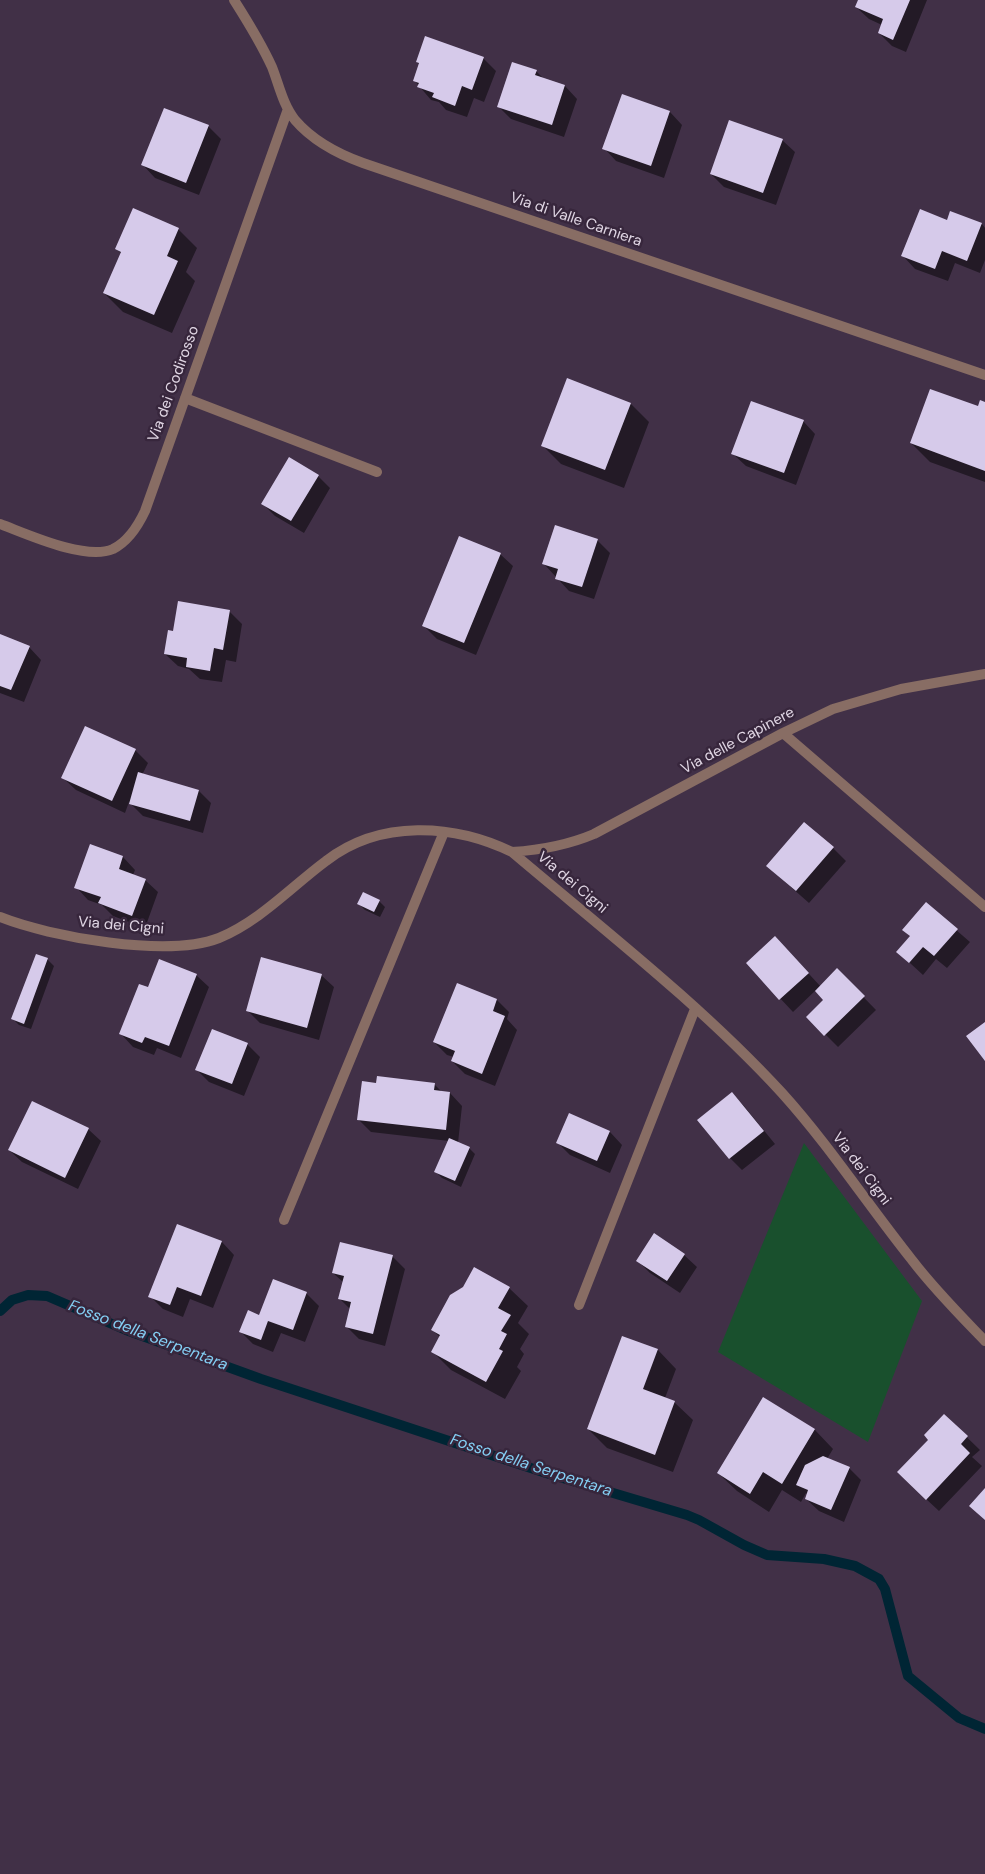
<!DOCTYPE html>
<html>
<head>
<meta charset="utf-8">
<style>
  body { margin:0 }
  canvas { display:block; background:#413047 }
</style>
</head>
<body>
<canvas width="985" height="1874"></canvas>
<script>
const ctx = document.querySelector('canvas').getContext('2d');
ctx.lineJoin = 'round';
function fill(path, color) {
  ctx.fillStyle = color;
  ctx.fill(path, 'evenodd');
}
function strokePath(path, color, width, dash) {
  ctx.strokeStyle = color;
  ctx.lineWidth = width;
  ctx.lineCap = dash ? 'butt' : 'round';
  ctx.setLineDash(dash || []);
  ctx.stroke(path);
}
function label(font, color, halo, rows, align = 'center') {
  ctx.font = font + ' "DM Sans",sans-serif';
  ctx.lineWidth = 5;
  ctx.setLineDash([]);
  ctx.textBaseline = 'middle';
  ctx.strokeStyle = halo;
  ctx.fillStyle = color;
  for (const [text, x, y, turn = 0] of rows) {
    ctx.save();
    ctx.translate(x, y);
    ctx.rotate((+turn || 0) * Math.PI / 180);
    ctx.textAlign = isNaN(turn) ? turn : align;
    if (halo) ctx.strokeText(text, 0, 0);
    ctx.fillText(text, 0, 0);
    ctx.restore();
  }
}
fill(new Path2D(`
  M804,1143l118,158 -54,141 -150,-90z`), '#19502d');
fill(new Path2D(`
  M859,0h68l-21,52 -14,-6 -13,-13 3,-8 -13,-6 -13,-12z
  M483,58l13,13 -12,31 -10,-4 -7,19 -21,-7 -7,-8 -8,-2 -17,-20 6,-15 -3,-3z
  M536,71l9,9 20,6 12,13 -13,38 -53,-18 -13,-13z
  M622,96l48,16 12,13 -18,53 -48,-17 -12,-13z
  M208,126l13,13 -22,56 -44,-17 -12,-13z
  M782,140l13,12 -19,53 -52,-18 -13,-13z
  M951,212l31,12 3,4v32l-5,13 -25,-10 -7,18 -33,-12 -12,-13 44,-35z
  M178,229l19,19 -11,24 9,9 -23,52 -49,-21 -19,-19 18,-39 -6,-5z
  M568,380l63,24 18,18 -25,66 -63,-24 -18,-18z
  M985,404v78l-55,-20 -19,-19z
  M803,421l12,13 -19,51 -50,-19 -13,-12z
  M318,476l12,12 -26,45 -29,-17 -12,-12z
  M597,540l13,13 -16,46 -25,-8 -25,-27z
  M500,554l13,12 -37,89 -39,-16 -13,-13z
  M229,611l13,13 -6,38 -10,-2 -4,22 -22,-3 -11,-10 -11,-3 -13,-12 9,-21z
  M0,635l29,12 12,13 -17,42 -24,-9z
  M135,750l13,13 -6,12 57,16 12,12 -8,30 -60,-17 -14,-14 -4,11 -49,-23 -13,-12z
  M833,848l13,13 -37,42 -42,-37z
  M123,857l12,13 -2,5 12,5 13,12 -13,36 -32,-12 -11,-11 -14,-5 -12,-13z
  M379,901l6,6 -5,10 -15,-7 -6,-6z
  M926,904l44,38 -23,26 -11,-9 -13,16 -25,-23 13,-15z
  M788,951l33,36 16,-17 39,40 -38,37 -30,-30 17,-17 -9,-10 -23,22 -46,-49z
  M37,955l11,5 6,6 -23,63 -12,-4 -6,-6z
  M196,975l13,12 -28,71 -24,-10 -3,7 -21,-8 -12,-13 28,-45z
  M321,975l13,12 -15,53 -59,-17 -13,-13z
  M497,1000l12,12 -2,7 10,11 -22,56 -30,-12 -13,-13 2,-4 -7,-2 -13,-13z
  M247,1044l13,13 -16,39 -35,-14 -12,-12z
  M434,1084l8,8 8,1 12,13 -4,37 11,5 6,6 -14,33 -19,-9 -6,-6 13,-31 -78,-9 -12,-12z
  M732,1093l12,13 31,38 -33,26 -12,-12z
  M88,1129l13,12 -23,48 -56,-27 -13,-12z
  M610,1132l12,13 -12,28 -40,-18 -12,-12z
  M178,1225l44,17 12,13 -21,53 -23,-9 -7,18 -20,-8 -13,-13z
  M684,1255l13,12 -17,26 -30,-20 -13,-13z
  M392,1256l13,13 -20,77 -26,-7 -13,-13 5,-16 -11,-11 4,-16 -11,-10z
  M509,1288l19,18 -10,17 11,11 -9,15 4,5 -7,13 4,4 -16,28 -54,-29 -18,-18 7,-15 -8,-7z
  M306,1293l13,13 -14,36 -24,-9 -8,19 -20,-8 -12,-12 19,-16z
  M622,1337l36,13 18,19 -11,29 9,4 19,18 -20,52 -66,-24 -19,-19z
  M764,1399l51,31 18,19 -6,10 22,9 12,12 -17,42 -25,-11 -13,-12 2,-4 -2,-2 -5,9 -19,-12 -13,22 -32,-21 -19,-18z
  M944,1415l36,35 -8,7 10,9 -43,45 -28,-26 19,-45z`), '#0007');
strokePath(new Path2D(`
  M0,1311l12,-11 16,-5 19,1 79,34 135,49 285,94 141,42 12,5 45,25 23,10 57,4 31,7 24,13 6,10 23,87 51,42 26,11`), '#002534', 10);
fill(new Path2D(`
  M858,0h52l-17,40 -15,-7 5,-14 -28,-12z
  M425,36l59,21 -12,33 -10,-4 -7,20 -23,-9 2,-4 -17,-6 2,-4 -6,-2 6,-18 -3,-1z
  M512,62l25,8 -2,5 30,10 -13,40 -55,-18z
  M622,94l48,17 -19,55 -49,-17z
  M164,108l45,17 -23,58 -45,-18z
  M729,120l54,19 -20,54 -53,-19z
  M133,208l46,20 -12,28 11,5 -24,54 -51,-22 18,-41 -6,-3z
  M920,209l27,11 3,-9 32,12 -15,38 -25,-10 -7,18 -34,-13z
  M567,378l64,25 -26,67 -64,-24z
  M930,389l48,17 2,-6 5,2v69l-75,-28z
  M751,401l53,19 -20,53 -53,-19z
  M289,457l30,18 -28,46 -30,-17z
  M555,525l43,14 -16,48 -27,-8 3,-10 -16,-5z
  M459,536l42,17 -37,90 -42,-17z
  M178,601l52,9 -7,40 -9,-2 -4,23 -24,-4 1,-9 -23,-4 4,-24 5,1z
  M0,634l30,12 -19,44 -11,-4z
  M85,726l51,23 -24,52 -51,-23z
  M138,772l61,18 -9,31 -61,-17z
  M804,822l30,25 -38,44 -30,-25z
  M90,844l33,12 -4,13 27,10 -14,37 -34,-13 3,-6 -27,-9z
  M363,892l17,8 -6,12 -17,-8z
  M926,902l32,27 -24,27 -11,-9 -14,16 -13,-11 14,-16 -8,-6z
  M775,936l34,37 -30,27 -33,-37z
  M36,954l12,4 -24,66 -13,-5z
  M261,957l61,17 -15,54 -61,-17z
  M159,959l38,15 -28,72 -24,-9 -3,6 -23,-9 20,-50 9,3z
  M837,968l28,28 -41,40 -18,-19 17,-17 -8,-9z
  M457,983l40,16 -4,12 12,5 -23,58 -31,-13 4,-10 -22,-9z
  M985,1022v39l-19,-25z
  M212,1029l36,14 -16,41 -37,-14z
  M377,1076l58,7 -1,7 16,2 -4,38 -89,-10 5,-39 14,2z
  M732,1092l32,39 -35,28 -32,-39z
  M32,1101l57,27 -24,50 -57,-28z
  M569,1113l41,18 -13,30 -41,-18z
  M449,1138l21,9 -15,34 -21,-9z
  M177,1224l45,17 -21,55 -24,-9 -7,18 -22,-8z
  M654,1233l31,21 -18,27 -31,-20z
  M340,1242l53,13 -20,79 -28,-7 6,-25 -13,-3 6,-23 -12,-3z
  M474,1267l36,20 -12,21 13,7 -10,16 6,3 -8,15 4,2 -17,31 -55,-30 9,-17 -9,-5 19,-35 13,-8z
  M273,1279l34,13 -14,38 -25,-9 -7,19 -22,-8 9,-22 11,5z
  M622,1336l36,13 -15,40 32,12 -20,54 -68,-26z
  M763,1397l52,32 -33,55 -19,-12 -13,22 -33,-21z
  M944,1414l24,22 -7,8 9,9 -44,47 -29,-28 31,-32 -4,-5z
  M823,1456l27,11 -19,43 -26,-11 3,-9 -12,-5 9,-20z
  M985,1488v32l-16,-14z`), '#d6caea');
strokePath(new Path2D(`
  M234,0c14,22 27,43 38,67 7,18 11,38 23,53 18,21 43,34 68,43l622,212
  M185,398l192,74
  M0,524c27,10 85,37 113,25 16,-8 25,-23 32,-38l143,-402
  M783,733l202,174
  M512,852c29,-2 56,-7 82,-18l189,-101 50,-24 68,-20 84,-15
  M0,917c50,20 168,41 219,21 41,-17 72,-51 107,-77 54,-42 128,-37 186,-9 92,78 189,153 270,241 47,52 86,112 130,167 22,29 48,55 73,81
  M284,1220l160,-388
  M579,1305l116,-296`), '#886d64', 10);
label('15px', '#e0d6e4', '#37263c', [
  ["Via di Valle Carniera",576,220,19],
  ["Via dei Codirosso",174,384,-70],
  ["Via delle Capinere",738,741,-28],
  ["Via dei Cigni",572,883,40],
  ["Via dei Cigni",121,926,5],
  ["Via dei Cigni",861,1169,53]
]);
label('italic 16px', '#84cff4', '#37263c', [
  ["Fosso della Serpentara",148,1336,21],
  ["Fosso della Serpentara",531,1466,18]
]);
</script>
</body>
</html>
